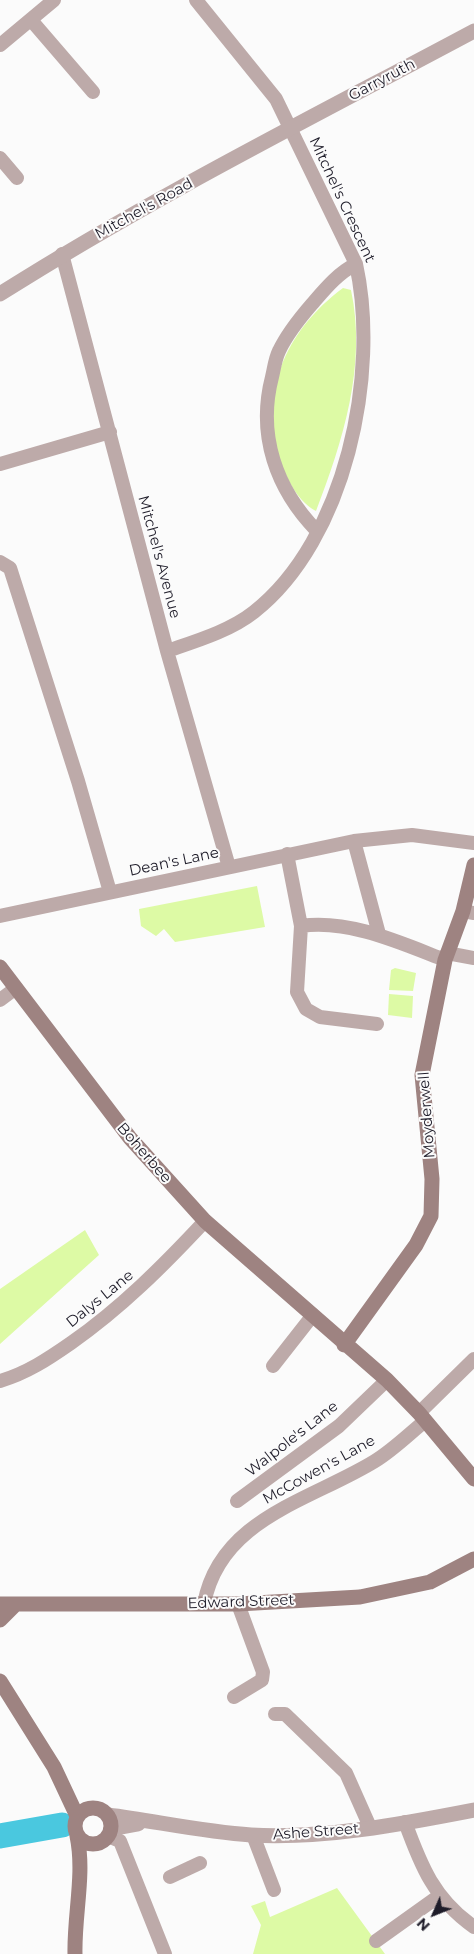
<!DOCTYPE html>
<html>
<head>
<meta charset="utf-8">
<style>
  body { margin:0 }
  #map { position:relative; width:474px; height:1954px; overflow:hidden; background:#fbfbfb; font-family:Montserrat,sans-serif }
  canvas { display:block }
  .north { position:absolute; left:409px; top:1889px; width:50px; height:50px; -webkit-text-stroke:4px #fbfbfb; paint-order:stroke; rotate:226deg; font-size:14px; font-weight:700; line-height:20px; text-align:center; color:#1e1c29 }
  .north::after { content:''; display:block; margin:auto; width:18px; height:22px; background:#1e1c29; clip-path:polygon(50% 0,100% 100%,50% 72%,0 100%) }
</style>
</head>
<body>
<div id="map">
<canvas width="474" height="1954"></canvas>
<div class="north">N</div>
</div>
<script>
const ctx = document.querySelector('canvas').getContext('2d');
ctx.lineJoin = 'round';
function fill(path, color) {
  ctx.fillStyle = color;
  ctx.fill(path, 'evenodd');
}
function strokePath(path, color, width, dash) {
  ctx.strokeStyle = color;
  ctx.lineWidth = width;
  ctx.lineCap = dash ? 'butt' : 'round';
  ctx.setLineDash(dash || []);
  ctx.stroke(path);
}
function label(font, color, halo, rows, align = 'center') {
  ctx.font = font + ' Montserrat,sans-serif';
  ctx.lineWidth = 4;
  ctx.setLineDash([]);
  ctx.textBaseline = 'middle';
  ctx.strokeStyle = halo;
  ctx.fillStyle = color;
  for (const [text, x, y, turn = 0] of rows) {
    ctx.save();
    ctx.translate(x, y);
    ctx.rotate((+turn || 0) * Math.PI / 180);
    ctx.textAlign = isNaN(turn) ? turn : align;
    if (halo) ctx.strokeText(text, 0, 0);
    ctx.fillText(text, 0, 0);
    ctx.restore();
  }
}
fill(new Path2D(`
  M343,288l8,2c16,75 -8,151 -35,221 -17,-9 -27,-28 -34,-45 -26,-70 3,-135 61,-178z
  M257,886l8,41 -90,15 -11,-13 -8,7 -15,-10 -2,-17z
  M395,968l21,5 -3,18 -24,-1 2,-20z
  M389,994l24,2 -1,22 -24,-3z
  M85,1230l14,25 -99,89v-55z
  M337,1888l48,66h-132l8,-29 -10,-19 14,-5 5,16z`), '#ddfaa5');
strokePath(new Path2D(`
  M0,1836l62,-11`), '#4ac8df', 25);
strokePath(new Path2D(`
  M31,20l62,72
  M0,45l54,-45
  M0,158l17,20
  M62,254l105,397 62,216
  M0,464l110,-32
  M317,531c-41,-42 -60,-96 -45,-154 2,-8 3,-18 7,-26 8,-17 20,-32 33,-47 13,-15 26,-31 44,-40
  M0,562l10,6 68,213 32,111
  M167,651c29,-10 63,-20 87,-39 92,-72 126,-239 102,-348l-80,-165 -80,-99
  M354,841l25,93
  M287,854l14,72 -4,66 9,17 14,8 57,7
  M463,911l11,2
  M0,916l354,-75 58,-6 62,8
  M301,926c48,-7 100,17 144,34
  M447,953l27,5
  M0,1000l16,-12
  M273,1366l40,-51
  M0,1381c27,-8 48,-22 71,-38 50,-35 92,-77 134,-122
  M419,1413l55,-54
  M237,1501l102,-75 48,-46
  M204,1604c16,-86 108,-104 171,-143 18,-11 34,-27 50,-40
  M234,1697l28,-17 1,-8 -25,-68
  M275,1714h10l61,59 24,54
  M405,1822c16,44 29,77 69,105
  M253,1835l21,55
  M108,1836l12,5 45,113
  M170,1877l30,-14
  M376,1941l63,-45`), '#bdaaa9', 14);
strokePath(new Path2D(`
  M0,294c153,-97 315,-178 474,-263
  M108,1815c47,6 95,17 143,20 74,4 151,-11 223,-25
  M111,1829l27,-5`), '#bdaaa9', 15);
strokePath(new Path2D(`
  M0,967l130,171 75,83 182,159 32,33 55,66
  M344,1345l72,-100 15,-29 1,-37 -10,-104 23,-115 18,-49 11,-46
  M0,1604h238l122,-7 70,-15 44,-23
  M0,1620l16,-16
  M0,1681l54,86 23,49
  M75 1826a18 18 0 1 1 36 0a18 18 0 1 1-36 0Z
  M75,1954c-1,-39 10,-80 2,-118`), '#9e8381', 15);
label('15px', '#1e1c29', '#fbfbfb', [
  ["Garryruth",382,80,-28],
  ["Mitchel's Crescent",342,200,65],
  ["Mitchel's Road",144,209,-29],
  ["Mitchel's Avenue",159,557,75],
  ["Dean's Lane",174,862,-12],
  ["Moyderwell",427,1115,-94],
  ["Boherbee",144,1153,49],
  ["Dalys Lane",100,1299,-39],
  ["Walpole's Lane",292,1439,-38],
  ["McCowen's Lane",319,1470,-29],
  ["Edward Street",241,1602,-2],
  ["Ashe Street",316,1832,-4]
]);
</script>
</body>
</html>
